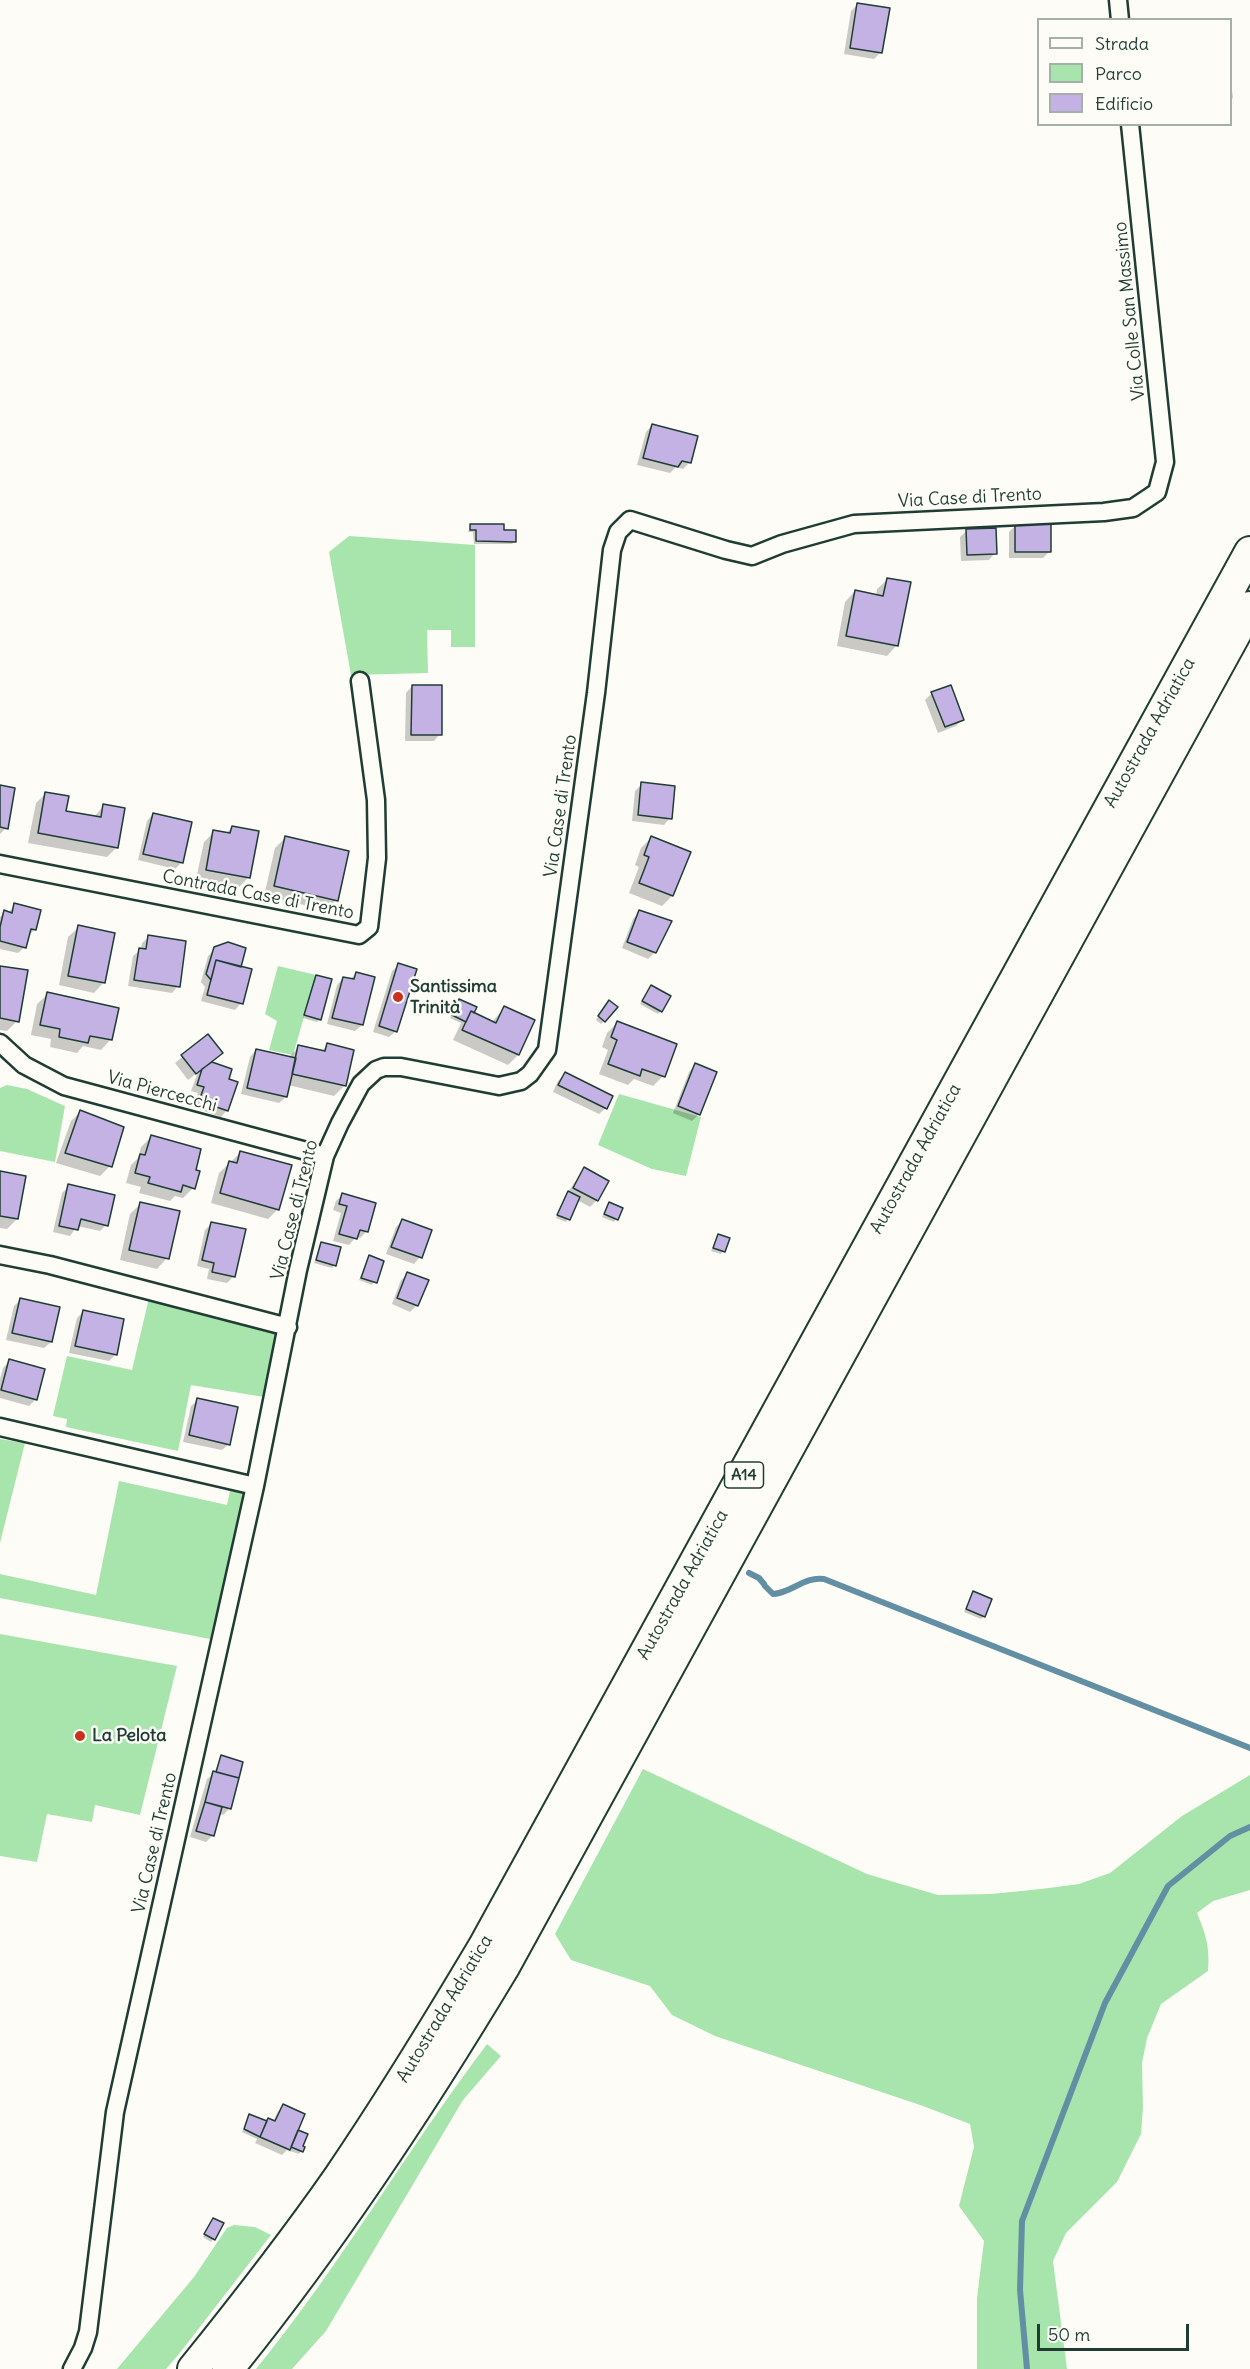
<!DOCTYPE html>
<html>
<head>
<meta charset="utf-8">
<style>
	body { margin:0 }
	#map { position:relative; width:1250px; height:2369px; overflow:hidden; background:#fdfcf7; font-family:Delius,sans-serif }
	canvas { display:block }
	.legend { position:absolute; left:1037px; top:18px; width:195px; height:108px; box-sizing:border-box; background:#fdfcf7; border:2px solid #a4b0a9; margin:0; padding:8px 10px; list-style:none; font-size:18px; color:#1f3d34 }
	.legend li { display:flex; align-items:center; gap:12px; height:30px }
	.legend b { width:30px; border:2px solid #a4b0a9 }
	.scale { position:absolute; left:1037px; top:2324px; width:152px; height:27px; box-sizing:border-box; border:3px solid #1f3d34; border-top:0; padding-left:8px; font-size:18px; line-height:21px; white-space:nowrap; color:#1f3d34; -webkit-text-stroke:4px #fdfcf7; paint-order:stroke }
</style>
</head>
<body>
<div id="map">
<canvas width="1250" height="2369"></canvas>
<ul class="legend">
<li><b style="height:8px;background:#fdfcf7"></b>Strada</li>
<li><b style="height:16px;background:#a8e5ac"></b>Parco</li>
<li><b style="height:16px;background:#c3b2e3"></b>Edificio</li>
</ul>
<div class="scale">50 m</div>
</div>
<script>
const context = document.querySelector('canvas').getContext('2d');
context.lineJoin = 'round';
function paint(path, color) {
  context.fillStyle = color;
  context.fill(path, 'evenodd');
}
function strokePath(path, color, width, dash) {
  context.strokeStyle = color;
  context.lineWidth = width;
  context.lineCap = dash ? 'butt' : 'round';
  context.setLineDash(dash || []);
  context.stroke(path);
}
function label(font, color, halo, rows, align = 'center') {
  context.font = font + ' Delius,sans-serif';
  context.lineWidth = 5;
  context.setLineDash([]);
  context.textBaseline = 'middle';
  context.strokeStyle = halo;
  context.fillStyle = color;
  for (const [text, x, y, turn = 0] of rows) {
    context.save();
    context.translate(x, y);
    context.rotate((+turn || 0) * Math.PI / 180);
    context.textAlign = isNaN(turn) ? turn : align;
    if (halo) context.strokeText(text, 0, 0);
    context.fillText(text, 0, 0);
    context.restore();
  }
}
paint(new Path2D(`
	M349,536l126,9v102h-24v-17h-24l1,43 -77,2 -22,-123z
	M278,966l38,9 -23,80 -24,-5 8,-29 -12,-7z
	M7,1085l20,4 38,17 -10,56 -55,-11v-63z
	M619,1094l82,23 -15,59 -34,-7 -54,-24z
	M149,1298l128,31 -13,68 -73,-12 -13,66 -112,-24 1,-8 -14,-3 14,-60 65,14z
	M0,1439l25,4 -25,100z
	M119,1481l108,24 3,-14 17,2 -37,146 -210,-41v-24l96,21z
	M0,1634l177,32 -37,149 -45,-10 -3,17 -45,-8 -10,48 -37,-6z
	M643,1769l224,105 71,21 53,-1 50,-5 38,-5 31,-11 72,-57 68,-41v115l-37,11 -16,12c9,22 13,34 11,58l-47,33 -14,34 -5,25 1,45 -2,26 -24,48 -51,51 -13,28 14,108h-90v-71l7,-57 -25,-35 15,-59 -4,-23 -47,-18 -208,-70 -43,-21 -22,-29 -79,-26 -16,-26z
	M487,2044l14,12 -38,44 -137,231 -34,38h-36c84,-103 151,-219 231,-325z
	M234,2225l21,2 16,8 -92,119 -13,15h-49l77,-92 33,-49z`), '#a8e5ac');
paint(new Path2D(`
	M858,4l22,49 -6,6 -30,-5 7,-43z
	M1230,75l3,23 -3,2z
	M652,425l44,12 -7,26 -6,6 -7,-2 -6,6 -33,-8 9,-33z
	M471,525l32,6 12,10 -3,3h-38l-1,-12h-5z
	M1015,526l35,25 -7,7h-34v-26z
	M967,530l28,23 -6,7 -28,1 -1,-24z
	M888,579l9,66 -10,11 -50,-10 8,-44 10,-11 21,5 1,-7z
	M412,686l28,48 -6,7h-29l1,-48z
	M932,693l30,27 -6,6 -18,7 -13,-33z
	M642,784l28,34 -6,7 -32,-4 3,-30z
	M0,787l6,41 -6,6z
	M46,793l18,19 30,5 10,-12 13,42 -10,10 -79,-14 8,-40z
	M153,814l29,48 -7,7 -37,-9 9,-39z
	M232,827l16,51 -10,10 -42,-9 8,-37 10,-10 12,2z
	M285,838l51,62 -10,10 -62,-14 11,-48z
	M651,838l21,58 -10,10 -33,-13 10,-26 -4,-2 6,-17z
	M15,905l20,24 -7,7 -3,11 -7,6 -18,-4v-32l5,-5 3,1z
	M639,912l16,40 -7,7 -26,-11 11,-29z
	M79,927l25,55 -10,11 -35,-8 9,-48z
	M149,937l29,49 -6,7 -44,-7 5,-30 8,-7 1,-6z
	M215,949l24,19 2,35 -6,7 -34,-9 4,-14 -4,-5 7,-26z
	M399,965l-3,66 -7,6 -16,-5 19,-61z
	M0,967l17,54 -10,10 -7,-1z
	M356,973l6,52 -7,6 -28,-7 10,-39 6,-7 7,2z
	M316,977l4,42 -3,3 -14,-4 11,-38z
	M651,987l10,24 -3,3 -18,-10z
	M48,994l63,45 -10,11 -18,-4 -6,7 -27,-6 1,-8 -20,-4 6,-31z
	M459,1001l13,12 20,9 12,-14 29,13 -15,34 -10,10 -55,-25 8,-17 -11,-5z
	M606,1005l-2,16 -3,3 -5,-4z
	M617,1023l46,53 -10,10 -19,-7 -6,6 -29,-11 9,-24 -6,-3 5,-14z
	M208,1036l13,17 -11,10 20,7 -3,10v30l-6,7 -28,-10 5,-14 -7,-2 7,-19 -10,8 -13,-17z
	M327,1045l17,41 -10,10 -46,-11 -2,12 -7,6 -38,-9 9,-37 6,-7 33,7 10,-10 22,5z
	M695,1065l4,49 -7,7 -19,-8 16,-41z
	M565,1074l41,34 -7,6 -46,-22 5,-11z
	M81,1111l29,55 -10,10 -44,-13 15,-42z
	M151,1137l43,35 -1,16 -10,10 -8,-2 -5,5 -31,-8 2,-6 -15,-4 5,-18 7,-7 3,-11z
	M241,1152l37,57 -10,10 -57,-16 8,-30z
	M584,1169l13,31 -7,7 -13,-7 -11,22 -10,-4 9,-22z
	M0,1173l17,46 -10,10 -7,-1z
	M69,1186l37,39 -6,6 -23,-5 -7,10 -17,-4 9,-39z
	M342,1195l32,9 -8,28 -6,6 -4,-1 -7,8 -16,-4 8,-28 -8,-3 3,-9z
	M141,1203l26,55 -10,11 -37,-9 10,-46z
	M610,1203l6,16 -2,3 -12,-5z
	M402,1221l18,36 -6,7 -28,-10 10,-27z
	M212,1223l22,53 -7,7 -20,-4 2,-10 -12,-3 8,-36z
	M719,1235l10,4 -8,15 -10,-3z
	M322,1243l12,22 -2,3 -18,-5z
	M369,1257l14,5 -11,23 -13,-5z
	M408,1274l9,31 -7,7 -18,-8 9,-24z
	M20,1300l38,8 -7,34 -7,6 -38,-8 8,-34z
	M83,1312l32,43 -6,6 -40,-8 8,-35z
	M10,1361l26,38 -7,7 -29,-8v-19l3,-11z
	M198,1400l31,44 -7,6 -39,-8 8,-36z
	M973,1593l11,23 -3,3 -17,-7z
	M221,1757l21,6 -13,46 -6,6 -4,-1 -7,22 -6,6 -16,-5 17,-58 8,-6z
	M283,2106l20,42 -4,6 -12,-4 -5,5 -27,-12 2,-4 -15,-7 8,-16 17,6h6l4,-9z
	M211,2222l2,17 -2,3 -8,-5z`), '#0003');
strokePath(new Path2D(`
	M749,1573l10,5 5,6
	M765,1586l8,8c19,-1 31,-18 51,-15l426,169
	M1027,2369l-7,-79 2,-69 83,-218 63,-117 62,-50 20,-9`), '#628fa3', 6);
const building = new Path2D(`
	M857,3l33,5 -8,45 -32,-5z
	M652,424l46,12 -7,27 -9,-2 -4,6 -35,-9z
	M470,524h34v6h12v12l-40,-1v-11h-6z
	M1015,524h36v28h-36z
	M996,528l1,26 -30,1 -1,-26z
	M887,578l24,4 -13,64 -52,-10 9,-46 28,6z
	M412,685h30v50h-31z
	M951,685l13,35 -19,7 -14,-35z
	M641,782l34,4 -3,33 -34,-4z
	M0,785l15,3 -7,41 -8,-2z
	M45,792l24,4 -3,15 35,6 2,-13 22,4 -7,40 -80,-15z
	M153,813l39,9 -9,41 -40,-9z
	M232,826l27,5 -9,47 -44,-8 7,-40 17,3z
	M285,836l64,15 -11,50 -64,-15z
	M651,836l40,16 -18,44 -34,-13 10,-26 -5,-2z
	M14,903l27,7 -5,20 -5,-1 -5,19 -26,-7v-14l4,-17 8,3z
	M639,910l33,11 -16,32 -29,-11z
	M78,925l37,8 -10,50 -37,-7z
	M148,935l38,6 -6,46 -46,-7 5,-32 7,1z
	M228,942l18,6 -5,19 -25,-7 -5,20 -5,-6 8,-27z
	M216,960l36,9 -9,35 -36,-9z
	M398,963l19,6 -20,63 -18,-6z
	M0,966l28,4 -9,52 -19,-4z
	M356,972l19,5 -12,48 -31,-7 11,-41 11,2z
	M316,975l16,4 -11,41 -17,-5z
	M651,985l20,11 -9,16 -20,-11z
	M47,992l72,16 -7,32 -22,-4 -2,7 -29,-6 1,-8 -20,-4z
	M459,999l18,8 -3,6 -3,-2 -5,11 -14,-7z
	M609,1000l9,7 -13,15 -7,-6z
	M504,1006l31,14 -16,35 -57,-25 9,-19 25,12z
	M617,1021l60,23 -12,33 -23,-8 -2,7 -32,-12 9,-24 -6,-3z
	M208,1034l15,19 -27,21 -15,-19z
	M327,1043l27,7 -8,36 -54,-12 6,-29 27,6z
	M256,1049l40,9 -9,39 -40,-9z
	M212,1062l20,7 -3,10 9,3 -10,29 -29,-10 5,-14 -7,-2 5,-16z
	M695,1063l22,9 -17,43 -22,-9z
	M565,1072l48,24 -6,13 -49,-24z
	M80,1110l44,17 -12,40 -47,-14z
	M151,1135l50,14 -5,21 4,1 -5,18 -12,-4 -2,7 -33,-9 2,-6 -15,-4 5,-19 5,1z
	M240,1151l52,14 -13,45 -59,-17 9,-32 8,2z
	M584,1167l25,14 -11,20 -25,-13z
	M0,1171l26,5 -8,43 -18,-3z
	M68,1184l47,11 -7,31 -27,-7 -3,11 -19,-4z
	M568,1191l12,6 -10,23 -13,-5z
	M342,1193l34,10 -8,29 -8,-2 -3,9 -18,-5 8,-28 -8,-2z
	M140,1202l40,9 -11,48 -40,-9z
	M609,1202l14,6 -5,12 -14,-6z
	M402,1219l30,11 -10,28 -31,-11z
	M211,1222l35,7 -11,48 -23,-5 2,-9 -12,-3z
	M718,1234l12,4 -5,14 -12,-4z
	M321,1242l20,5 -5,19 -20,-6z
	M369,1255l15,6 -7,22 -16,-5z
	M407,1272l22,8 -11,26 -21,-8z
	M20,1298l40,9 -8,35 -40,-9z
	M83,1310l41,9 -7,36 -42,-9z
	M9,1359l36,10 -8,31 -36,-10z
	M197,1398l41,9 -8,38 -41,-10z
	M973,1591l19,8 -7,18 -19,-8z
	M221,1755l22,7 -4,16 -23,-6z
	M213,1771l26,7 -8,31 -26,-7z
	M205,1802l17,5 -8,29 -18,-5z
	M283,2104l22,10 -15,36 -30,-13 8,-19 7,3z
	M249,2114l18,7 -7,16 -16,-8z
	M298,2130l10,4 -5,12 2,1 -2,5 -12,-5z
	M213,2218l11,5 -9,17 -11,-6z`);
paint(building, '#c3b2e3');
strokePath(building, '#1f3d34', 1.5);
const minor = new Path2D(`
	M1118,0l2,20
	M0,864l359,71 10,-8 8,-69 -1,-58 -16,-119
	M0,1043l24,22 40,21 261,70
	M0,1255l50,10 238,62
	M0,1427l255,59
	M72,2369l11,-21 5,-16 27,-220 140,-626 43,-216 27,-114 15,-33 21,-39 15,-14 8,-3h17l98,19 22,-5 9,-7 17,-24 49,-357 16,-143 6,-18 12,-12 96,30 26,6 30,-12 72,-20 250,-12 29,-4 24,-16 8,-30 -35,-338`);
const motorway = new Path2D(`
	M193,2369c50,-62 100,-126 146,-192 51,-75 98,-152 145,-231l766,-1394
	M228,2369c103,-127 192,-262 276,-402l746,-1360`);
strokePath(minor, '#1f3d34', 21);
strokePath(motorway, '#1f3d34', 34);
strokePath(minor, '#fdfcf7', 16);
strokePath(motorway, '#fdfcf7', 30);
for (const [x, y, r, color] of [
	[398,997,6,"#c8321e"],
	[80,1736,6,"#c8321e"]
]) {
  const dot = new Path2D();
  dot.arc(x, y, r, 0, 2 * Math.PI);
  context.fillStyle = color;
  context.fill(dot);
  strokePath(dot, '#fdfcf7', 2);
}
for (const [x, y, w] of [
	[744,1475,39]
]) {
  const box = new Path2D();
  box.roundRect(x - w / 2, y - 13, w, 26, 4.5);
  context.fillStyle = '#fdfcf7';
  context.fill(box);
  strokePath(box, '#1f3d34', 1.5);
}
label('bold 16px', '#1f3d34', null, [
	["A14",744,1475]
]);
label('18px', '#1f3d34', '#fdfcf7', [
	["Via Colle San Massimo",1130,311,-96],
	["Via Case di Trento",970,498,-3],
	["Autostrada Adriatica",1150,733,-61],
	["Via Case di Trento",561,806,-82],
	["Contrada Case di Trento",258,895,11],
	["Via Piercecchi",162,1092,15],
	["Autostrada Adriatica",916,1159,-61],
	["Via Case di Trento",295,1210,-76],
	["Autostrada Adriatica",683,1585,-61],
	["Via Case di Trento",155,1843,-77],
	["Autostrada Adriatica",445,2009,-59]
]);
label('bold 18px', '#1f3d34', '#fdfcf7', [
	["Santissima",410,987],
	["Trinità",410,1008],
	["La Pelota",92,1736]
], 'left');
</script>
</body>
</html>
